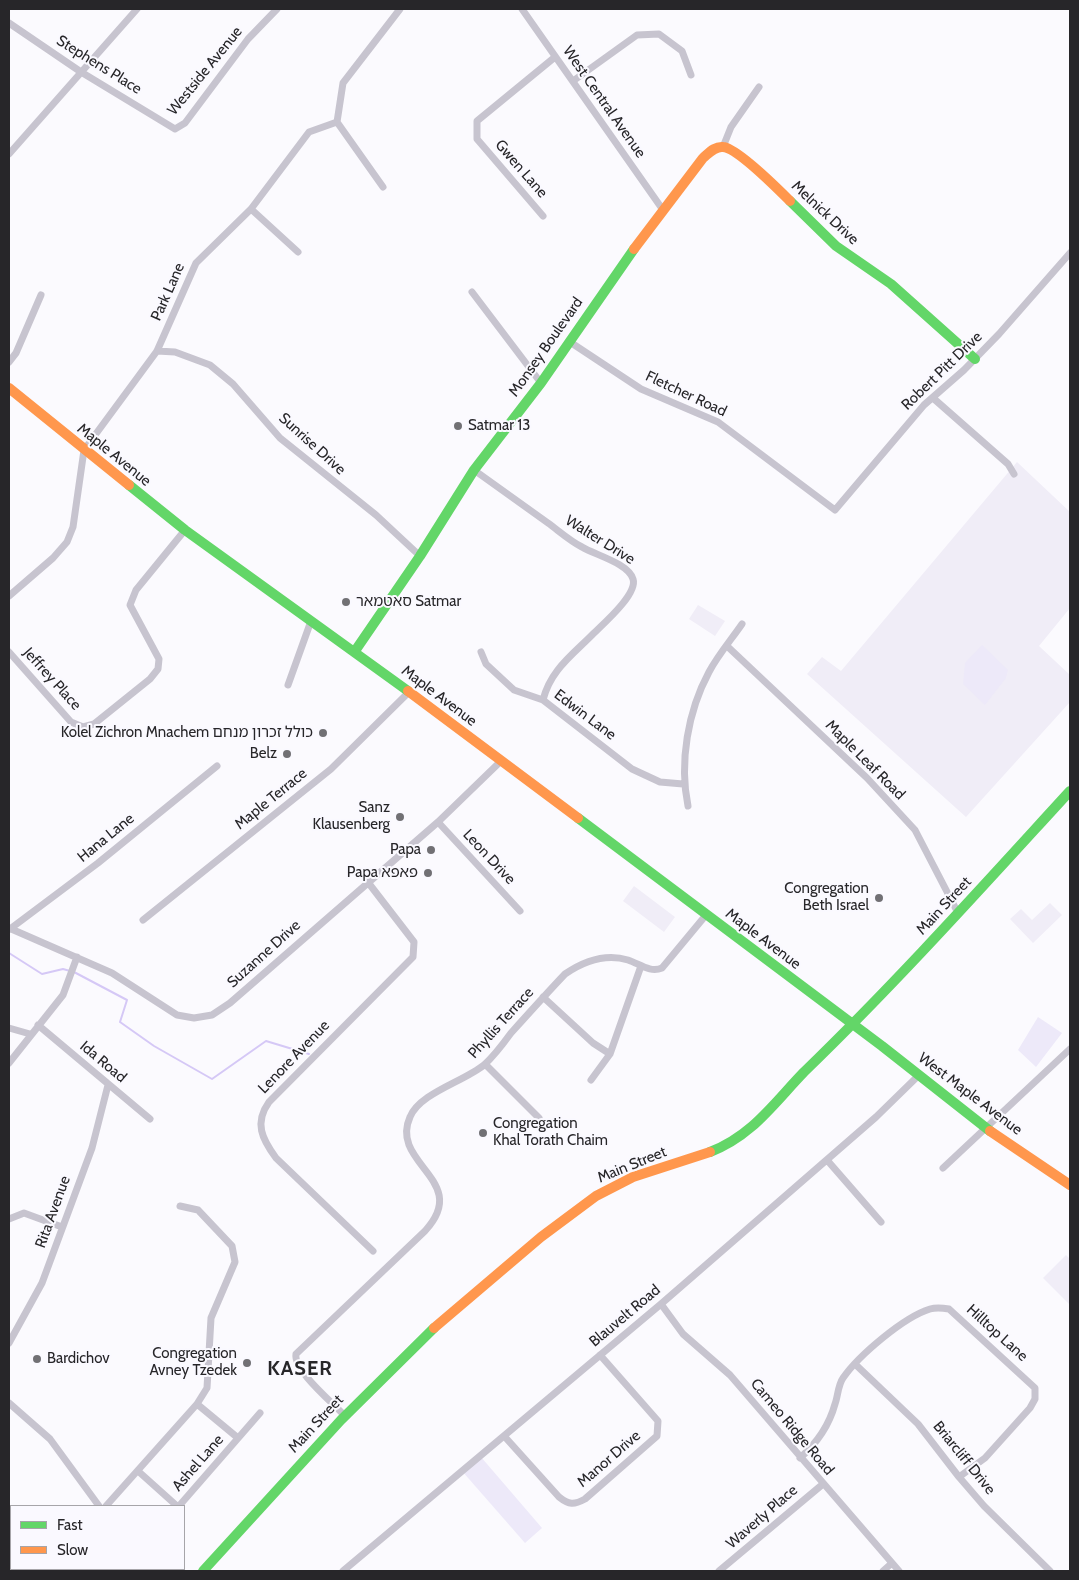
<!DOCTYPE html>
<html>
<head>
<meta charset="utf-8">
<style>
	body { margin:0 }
	#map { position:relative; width:1079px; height:1580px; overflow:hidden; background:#fbfafe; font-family:Cabin,sans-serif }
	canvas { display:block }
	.frame { position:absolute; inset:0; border:10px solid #272629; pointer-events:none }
	.legend { position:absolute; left:10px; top:1505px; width:175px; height:65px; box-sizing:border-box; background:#faf9ff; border:1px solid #a6a5a9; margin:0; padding:6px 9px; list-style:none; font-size:15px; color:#272629 }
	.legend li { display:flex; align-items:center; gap:10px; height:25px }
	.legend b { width:25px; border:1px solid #a6a5a9 }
</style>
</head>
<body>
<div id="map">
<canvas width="1079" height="1580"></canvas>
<div class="frame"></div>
<ul class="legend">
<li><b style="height:6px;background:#63d668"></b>Fast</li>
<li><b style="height:6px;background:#ff974d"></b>Slow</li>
</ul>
</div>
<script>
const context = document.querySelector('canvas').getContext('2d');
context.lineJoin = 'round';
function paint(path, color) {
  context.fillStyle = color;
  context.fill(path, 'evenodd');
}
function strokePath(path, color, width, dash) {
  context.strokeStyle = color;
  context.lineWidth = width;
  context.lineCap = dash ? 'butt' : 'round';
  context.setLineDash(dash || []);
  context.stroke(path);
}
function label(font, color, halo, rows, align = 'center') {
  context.font = font + ' Cabin,"Noto Sans Hebrew",sans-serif';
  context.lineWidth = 4;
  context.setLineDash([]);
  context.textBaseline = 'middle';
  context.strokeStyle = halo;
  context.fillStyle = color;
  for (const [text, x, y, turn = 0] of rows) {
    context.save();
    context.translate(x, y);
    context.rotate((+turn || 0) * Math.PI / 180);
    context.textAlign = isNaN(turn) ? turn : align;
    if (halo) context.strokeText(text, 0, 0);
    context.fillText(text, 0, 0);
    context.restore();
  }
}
paint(new Path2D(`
	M1017,462l53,50v96l-31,38 31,29v27l-104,115 -159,-143 15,-17 19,14z
	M698,605l27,16 -10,15 -26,-17z
	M634,886l41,31 -11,15 -41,-31z
	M1050,903l12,12 -29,28 -23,-24 11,-10 11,11z
	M1066,1255l4,4v46l-27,-27z`), '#f0edf7');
paint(new Path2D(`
	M982,645l26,25 -2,8 -21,27 -22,-21 2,-21z
	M1038,1017l24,16 -26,34 -18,-17z
	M481,1457l61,71 -17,15 -63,-72z`), '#ede9f9');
strokePath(new Path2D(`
	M9,953l33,21 21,-5 7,2
	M74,972l53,28 -7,22 34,24 58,33 54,-38 43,13`), '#d5c8f6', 2);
strokePath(new Path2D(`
	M522,9l141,201
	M9,23l72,49 94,57 10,-6 63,-84 29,-30
	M573,81l64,-46 22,-1 23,17 9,24
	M723,147l8,-20 28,-40
	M9,154l128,-145
	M383,187l-46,-65 6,-39 57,-74
	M251,209l47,43
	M543,216l-66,-77v-18l78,-64
	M472,292l69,91
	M570,342l71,47 77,33 117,88 89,-105 40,-35 35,-36 71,-81
	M157,351l18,1 35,13 23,19 47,54 96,77 44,41
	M9,362l7,-9 25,-58
	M933,398l75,66 6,10
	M474,470c25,18 49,35 74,53 11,8 22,18 34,24 13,8 46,16 51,32 5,15 -30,45 -41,56 -21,21 -42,36 -49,65
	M9,596l44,-38 14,-16 6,-15 11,-77 73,-99 39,-88 55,-54 58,-77 28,-10
	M727,646l140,132 48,52 43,83
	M9,652l62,70 12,5 11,-3 56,-45 8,-10 1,-10 -29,-54 6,-15 49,-60
	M481,652l5,12 28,26 29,10 89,69 28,13 23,2
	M288,685l23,-64
	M688,806c-9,-44 0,-95 21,-134 9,-17 22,-32 33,-48
	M438,822l82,89
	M367,881l47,61 -1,15 -144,145c-15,21 -7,37 7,56l97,93
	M143,920l188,-151 78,-77
	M9,928l103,45 65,42 17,3 18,-3 18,-12 208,-181 63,-61
	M10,929l88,-66 119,-97
	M543,997l50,46 17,11
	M38,1025l112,94
	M9,1028l21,6
	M9,1063l54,-68 14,-38
	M485,1064l54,54
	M591,1080l19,-26 31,-88
	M827,1160l54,62
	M943,1168l127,-119
	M9,1219l15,-6 38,14
	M661,1304l22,30 47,41 169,196
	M9,1343l33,-60 50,-135 16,-63
	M855,1364l63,60 41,53 25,29 66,65
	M9,1403l41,36 49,67
	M197,1404l41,34
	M344,1415c-12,-13 -51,-45 -48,-61l129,-123c47,-51 -36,-67 -15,-114 10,-24 53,-35 74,-52 10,-9 19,-21 27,-32 18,-20 36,-40 54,-59 19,-13 40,-21 63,-14 12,4 22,13 34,8l44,-53
	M505,1437l54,60c10,8 15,8 26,2l72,-63 1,-15 -58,-66
	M800,1458c17,-15 29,-32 35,-54 3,-8 3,-19 8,-26 16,-23 61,-61 87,-69 7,-2 13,-1 19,0l86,79v11l-5,9 -45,50 -26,19
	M138,1471l39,35
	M106,1506l91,-102 10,-16 4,-70 24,-56 -3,-16 -34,-36 -18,-4
	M179,1506l81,-93
	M9,1543l2,4
	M28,1569l2,2
	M142,1569l2,2
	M343,1571l318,-267 215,-187 43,-42
	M719,1571l104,-87
	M883,1571l9,-8`), '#c7c4cf', 7);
strokePath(new Path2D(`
	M790,201l46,45 55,38 84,75
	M129,485l56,45 223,161
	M355,651l65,-95 54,-86 67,-87 93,-134
	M578,818l304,228 108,85
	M710,1152c42,-16 64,-49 94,-80 93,-90 179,-186 266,-281
	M203,1571l138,-151 93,-92`), '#63d668', 10);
strokePath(new Path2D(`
	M634,249l69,-91c6,-5 12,-12 20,-11 14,1 56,43 67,54
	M9,388l120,97
	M408,691l170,127
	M990,1131l80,54
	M434,1328l107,-91 55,-41 37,-19 77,-25`), '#ff974d', 10);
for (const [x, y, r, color] of [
	[458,426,5,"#717074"],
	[346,602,5,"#717074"],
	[323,733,5,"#717074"],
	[287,754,5,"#717074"],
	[400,817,5,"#717074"],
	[431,850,5,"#717074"],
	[428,873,5,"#717074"],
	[879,898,5,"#717074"],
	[483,1133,5,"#717074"],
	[37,1359,5,"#717074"],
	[247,1363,5,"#717074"]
]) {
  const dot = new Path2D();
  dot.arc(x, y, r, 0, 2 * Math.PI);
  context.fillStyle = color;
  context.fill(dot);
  strokePath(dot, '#faf9ff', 2);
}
label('15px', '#272629', '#faf9ff', [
	["Stephens Place",99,65,32],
	["Westside Avenue",205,71,-51],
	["West Central Avenue",604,102,55],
	["Gwen Lane",521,169,49],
	["Melnick Drive",825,213,43],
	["Park Lane",168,292,-66],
	["Monsey Boulevard",546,347,-55],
	["Robert Pitt Drive",942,371,-44],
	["Fletcher Road",686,394,25],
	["Sunrise Drive",312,444,42],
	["Maple Avenue",114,455,39],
	["Walter Drive",600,540,32],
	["Jeffrey Place",52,679,48],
	["Maple Avenue",439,696,37],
	["Edwin Lane",585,715,37],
	["Maple Leaf Road",865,760,45],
	["Maple Terrace",271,799,-39],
	["Hana Lane",106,838,-39],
	["Leon Drive",489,857,47],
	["Main Street",944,906,-47],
	["Maple Avenue",763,939,37],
	["Suzanne Drive",264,954,-42],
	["Phyllis Terrace",501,1023,-48],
	["Lenore Avenue",294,1057,-46],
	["Ida Road",103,1062,40],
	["West Maple Avenue",970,1094,37],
	["Main Street",632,1165,-22],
	["Rita Avenue",53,1212,-70],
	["Blauvelt Road",625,1316,-40],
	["Hilltop Lane",997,1333,42],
	["Main Street",316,1424,-47],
	["Cameo Ridge Road",792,1427,50],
	["Briarcliff Drive",964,1458,51],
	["Manor Drive",609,1459,-41],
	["Ashel Lane",198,1463,-49],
	["Waverly Place",762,1517,-41]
]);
label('15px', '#272629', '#faf9ff', [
	["Satmar 13",468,426,"left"],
	["סאטמאר Satmar",356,602,"left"],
	["Kolel Zichron Mnachem כולל זכרון מנחם",313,733],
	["Belz",277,754],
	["Sanz",390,808],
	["Klausenberg",390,825],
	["Papa",421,850],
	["Papa פאפא",418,873],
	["Congregation",869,889],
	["Beth Israel",869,906],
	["Congregation",493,1124,"left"],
	["Khal Torath Chaim",493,1141,"left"],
	["Congregation",237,1354],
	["Avney Tzedek",237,1371],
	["Bardichov",47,1359,"left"]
], 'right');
context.letterSpacing = '1px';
label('bold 20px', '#272629', '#faf9ff', [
	["KASER",300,1369]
]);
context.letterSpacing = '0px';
</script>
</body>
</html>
